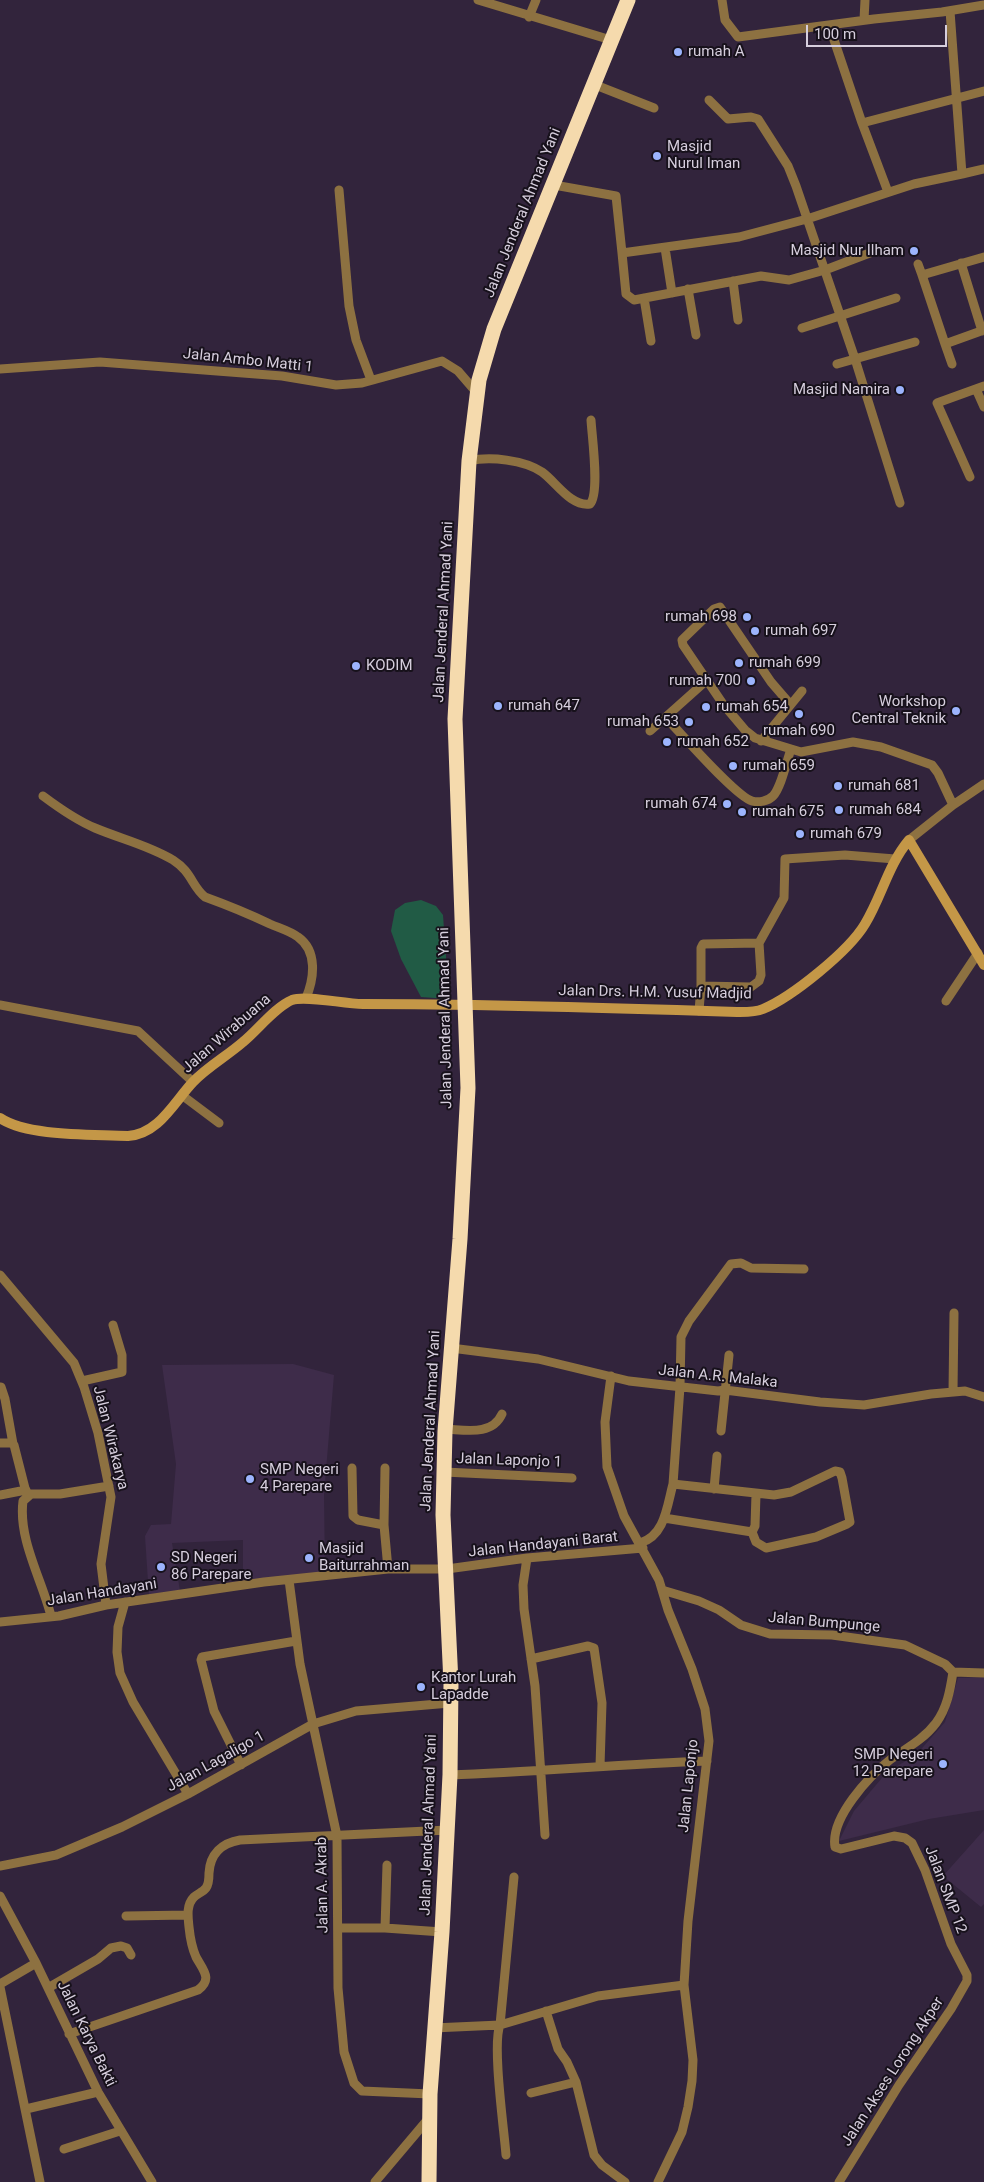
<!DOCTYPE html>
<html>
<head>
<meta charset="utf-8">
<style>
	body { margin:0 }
	#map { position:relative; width:984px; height:2182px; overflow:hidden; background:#32243c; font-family:Roboto,sans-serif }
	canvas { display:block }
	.scale { position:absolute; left:806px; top:25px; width:141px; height:22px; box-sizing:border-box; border:2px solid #d6cedd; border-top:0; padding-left:6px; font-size:15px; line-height:18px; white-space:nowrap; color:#d6cedd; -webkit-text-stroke:4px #17111b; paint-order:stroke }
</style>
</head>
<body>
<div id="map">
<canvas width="984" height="2182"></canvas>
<div class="scale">100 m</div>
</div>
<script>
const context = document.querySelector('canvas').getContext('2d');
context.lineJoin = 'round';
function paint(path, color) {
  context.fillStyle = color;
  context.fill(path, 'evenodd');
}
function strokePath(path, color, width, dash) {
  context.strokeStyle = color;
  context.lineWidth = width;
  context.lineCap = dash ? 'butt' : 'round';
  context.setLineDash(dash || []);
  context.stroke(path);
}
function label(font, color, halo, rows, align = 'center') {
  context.font = font + ' Roboto,sans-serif';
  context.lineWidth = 4;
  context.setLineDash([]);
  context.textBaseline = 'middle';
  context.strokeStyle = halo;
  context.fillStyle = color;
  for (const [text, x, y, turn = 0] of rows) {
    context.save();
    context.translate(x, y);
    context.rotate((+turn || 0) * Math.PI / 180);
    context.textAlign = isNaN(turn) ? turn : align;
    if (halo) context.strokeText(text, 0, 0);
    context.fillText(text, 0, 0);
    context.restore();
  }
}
paint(new Path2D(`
	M293,1364l41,11 -10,119 1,80 -82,7v-41l-71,3 8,48 -31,5 -4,-60 6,-11 20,-1 5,-60 -14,-99z
	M984,1677v133l-55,9 -90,22 15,-30 33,-39 29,-17 29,-33 13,-44z
	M984,1830v74l-3,3 -38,-31z`), '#3e2c4a');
paint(new Path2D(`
	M421,900l15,6 7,9 6,84 -28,-2 -20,-38 -10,-28 4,-21 10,-7z`), '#215b45');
strokePath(new Path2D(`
	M478,0l133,40
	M722,0l3,20 13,17 136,-18 68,-7 42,-7
	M950,11l12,163 22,-5
	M529,17l7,-17
	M864,20l1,-20
	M829,25l33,98
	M593,84l61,24
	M709,100l19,19 23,-2 7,2 30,47 8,20 59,173 45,144
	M554,185l62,11 6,57 117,-16 68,-18 107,-35 48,-10
	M339,190l10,116 7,34 15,40
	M888,192l-26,-69 122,-32
	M665,248l7,45
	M622,253l4,41 8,6 127,-24 28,4 36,-10 50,-19
	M961,263l21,68
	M918,264l4,11 62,-18
	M922,275l23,69 39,-14
	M733,281l5,39
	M688,289l8,46
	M644,298l7,43
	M802,328l94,-30
	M945,344l7,20
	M837,364l78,-22
	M0,369l100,-7 182,14 54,9 26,-2 80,-22 16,10 19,22
	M976,389l8,18
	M469,461c21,-5 55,-1 73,11 14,10 29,35 48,32 10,-11 2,-67 1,-84
	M970,477l-33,-74 47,-17
	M790,704l-19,-22 -51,-75 -6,2 -32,31 1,5 40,59 22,26 10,8 46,14 52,-10 28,5 51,18 6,8 15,32
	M666,718c15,15 69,78 86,83 7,2 16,0 21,-5 8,-8 14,-36 18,-47
	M650,731l56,-50
	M761,741l41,-50
	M43,796c16,12 33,24 52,32 26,11 53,17 78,32 19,12 19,27 32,37 22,8 44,17 65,27 9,4 20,7 28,13 20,14 16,42 8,61
	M909,840l44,-35 31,-21
	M701,986v-38l2,-4 56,-1
	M946,1001l32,-48
	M0,1005l138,26 55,51
	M699,1011l2,-25 50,1 8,-6 2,-6 -2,-32 25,-45 1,-39 60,-4 50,4
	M183,1096l36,27
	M0,1275l74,88 10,24 14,46 13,64 -10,67 5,41
	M451,1348l87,11 91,22 89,10 7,-1 95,12 44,3 67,-11 34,-3 19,6
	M611,1376l-6,46 2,45 17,49 35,64 9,30 24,59 13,40 4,32 -21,180 -4,64 9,75 -1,21 -4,26 -6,25 -24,50
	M82,1381l40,-9v-17l-9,-30
	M1,1387l4,12 8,45
	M953,1392l1,-79
	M446,1429c20,1 46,7 56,-15
	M721,1431l8,-76
	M0,1443h11l3,2 13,51
	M352,1468l1,48 5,4 26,5
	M385,1468l-1,57 4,44
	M444,1472l128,6
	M714,1489l3,-33
	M0,1495l26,-5
	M664,1518l88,14 3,-6 1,-32
	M752,1532l4,10 10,6 50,-11 31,-13 3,-2 -8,-44 -2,-6 -5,-1 -44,21 -17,3 -101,-11 7,-97 1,-50 8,-16 42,-57 10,-1 10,5 53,1
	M640,1543c25,-7 27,-37 33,-59
	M527,1558l-4,27 1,24 11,77 10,149
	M289,1580l11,84 37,172 1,152 6,64 10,31 8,8 68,3
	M662,1590l37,11 20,9 22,15 29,9 62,1 73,10 40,19 8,8 31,1
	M125,1602l-7,25 -1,25 3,21 13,29 55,92
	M51,1616c-9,-36 -33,-77 -28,-115l8,-7h29l49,-8
	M0,1622l59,-6 47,-11 158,-23 124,-13h59l80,-11 116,-10
	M531,1659l57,-13 6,2 8,55 -2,63
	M241,1765l-27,-54 -13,-51 1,-3 94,-16
	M450,1775c86,-3 171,-11 257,-14
	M0,1866l56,-11 66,-28 66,-33 125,-70 43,-13 94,-8
	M0,1896l36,67 62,129 54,90
	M126,1916l62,-1
	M339,1928h46l57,4
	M385,1928l2,-63
	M0,1984l36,-21
	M0,1987l40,195
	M48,1988l50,-29 13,-11 10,-2 6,2 4,7
	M546,2011l12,38 9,13 9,20 18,73 8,10 23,17
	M433,2028l67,-3 98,-29 86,-11
	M69,2034l129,-44c15,-11 5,-20 -2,-33 -4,-9 -6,-20 -7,-30 -1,-10 -3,-22 5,-30 3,-3 9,-5 12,-9 3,-4 3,-10 3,-15 1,-19 13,-30 31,-33l208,-10
	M531,2093l45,-11
	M26,2109l72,-17
	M64,2149l56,-18
	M506,2155c-2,-26 -14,-111 -6,-130l14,-148
	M375,2182l54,-64
	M839,2182l60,-97 52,-76 16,-28v-6l-16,-31 -26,-74 -13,-27 -7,-5 -11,-2 -53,13 -6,-2c-5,-29 34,-71 56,-88 16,-11 33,-20 45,-36 11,-15 14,-32 17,-51`), '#8d7141', 9);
strokePath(new Path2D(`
	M0,1118c28,19 93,16 128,18 31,-2 46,-34 65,-54 14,-15 34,-26 50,-40 14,-11 32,-35 49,-42 14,-5 52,4 71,4 126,0 251,4 377,8 8,0 16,0 23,-3 29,-12 86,-58 102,-85 17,-28 23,-59 44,-84l75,125`), '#c49747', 10);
strokePath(new Path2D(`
	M429,2182l1,-88 12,-162 8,-157 1,-92 -8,-168 2,-84 15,-192 8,-151 -13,-369 14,-258 10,-81 15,-51 134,-329`), '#f5daad', 15);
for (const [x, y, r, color] of [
	[678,52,5,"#9cb4fd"],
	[657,156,5,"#9cb4fd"],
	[914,251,5,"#9cb4fd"],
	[900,390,5,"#9cb4fd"],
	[747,617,5,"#9cb4fd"],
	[755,631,5,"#9cb4fd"],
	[739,663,5,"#9cb4fd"],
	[356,666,5,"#9cb4fd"],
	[751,681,5,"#9cb4fd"],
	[498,706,5,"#9cb4fd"],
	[706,707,5,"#9cb4fd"],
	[956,711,5,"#9cb4fd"],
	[799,714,5,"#9cb4fd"],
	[689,722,5,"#9cb4fd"],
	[667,742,5,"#9cb4fd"],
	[733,766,5,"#9cb4fd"],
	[838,786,5,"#9cb4fd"],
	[727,804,5,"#9cb4fd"],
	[839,810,5,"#9cb4fd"],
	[742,812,5,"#9cb4fd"],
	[800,834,5,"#9cb4fd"],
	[250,1479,5,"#9cb4fd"],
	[309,1558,5,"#9cb4fd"],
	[161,1567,5,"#9cb4fd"],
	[421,1687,5,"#9cb4fd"],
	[943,1764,5,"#9cb4fd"]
]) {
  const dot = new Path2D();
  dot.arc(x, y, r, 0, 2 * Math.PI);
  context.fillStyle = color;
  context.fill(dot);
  strokePath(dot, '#17111b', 2);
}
label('15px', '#d6cedd', '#17111b', [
	["rumah A",688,52],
	["Masjid",667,147],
	["Nurul Iman",667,164],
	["Masjid Nur Ilham",904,251,"right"],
	["Masjid Namira",890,390,"right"],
	["rumah 698",737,617,"right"],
	["rumah 697",765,631],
	["rumah 699",749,663],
	["KODIM",366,666],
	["rumah 700",741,681,"right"],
	["Workshop",946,702,"right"],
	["Central Teknik",946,719,"right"],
	["rumah 647",508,706],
	["rumah 654",716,707],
	["rumah 653",679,722,"right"],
	["rumah 690",799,731,"center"],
	["rumah 652",677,742],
	["rumah 659",743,766],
	["rumah 681",848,786],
	["rumah 674",717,804,"right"],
	["rumah 684",849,810],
	["rumah 675",752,812],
	["rumah 679",810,834],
	["SMP Negeri",260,1470],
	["4 Parepare",260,1487],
	["Masjid",319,1549],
	["Baiturrahman",319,1566],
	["SD Negeri",171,1558],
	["86 Parepare",171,1575],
	["Kantor Lurah",431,1678],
	["Lapadde",431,1695],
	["SMP Negeri",933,1755,"right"],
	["12 Parepare",933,1772,"right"]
], 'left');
label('15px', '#d6cedd', '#17111b', [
	["Jalan Jenderal Ahmad Yani",523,213,-68],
	["Jalan Ambo Matti 1",248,361,6],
	["Jalan Jenderal Ahmad Yani",444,612,-87],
	["Jalan Drs. H.M. Yusuf Madjid",655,993,1],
	["Jalan Jenderal Ahmad Yani",446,1018,-91],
	["Jalan Wirabuana",227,1034,-41],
	["Jalan A.R. Malaka",718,1377,6],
	["Jalan Jenderal Ahmad Yani",431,1421,-87],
	["Jalan Wirakarya",110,1438,76],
	["Jalan Laponjo 1",509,1461,2],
	["Jalan Handayani Barat",543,1545,-6],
	["Jalan Handayani",102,1593,-9],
	["Jalan Bumpunge",824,1623,5],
	["Jalan Lagaligo 1",216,1762,-29],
	["Jalan Laponjo",689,1786,-84],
	["Jalan Jenderal Ahmad Yani",429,1825,-88],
	["Jalan A. Akrab",323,1885,-91],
	["Jalan SMP 12",945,1890,69],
	["Jalan Karya Bakti",86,2034,64],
	["Jalan Akses Lorong Akper",893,2072,-57]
]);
</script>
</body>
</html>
